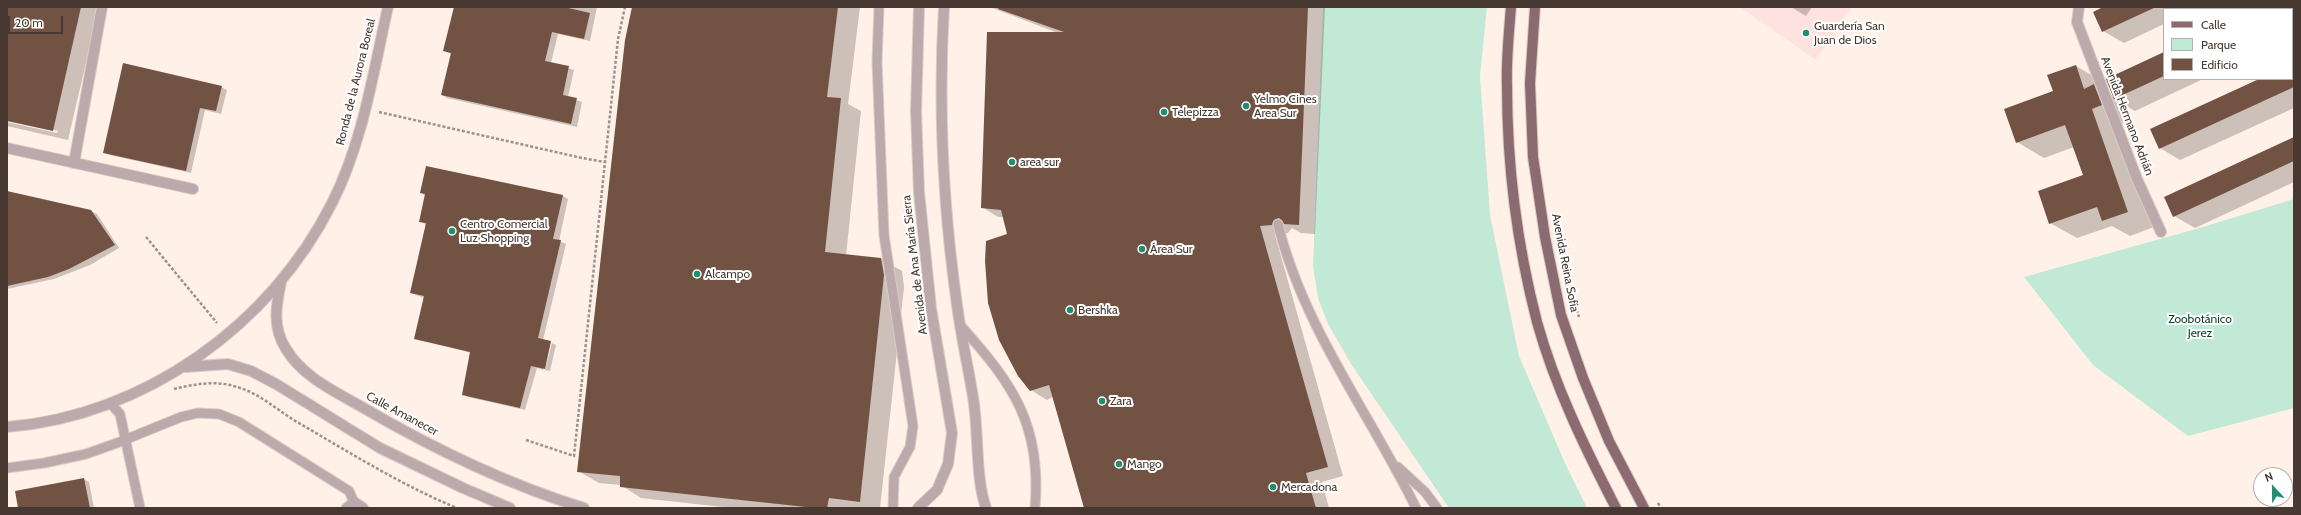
<!DOCTYPE html>
<html>
<head>
<meta charset="utf-8">
<style>
	body { margin:0 }
	#map { position:relative; width:2301px; height:515px; overflow:hidden; background:#fff0e8; font-family:Cabin,sans-serif }
	canvas { display:block }
	.frame { position:absolute; inset:0; border:8px solid #473931; pointer-events:none }
	.legend { position:absolute; left:2163px; top:8px; width:130px; height:72px; box-sizing:border-box; background:#fff; border:1px solid #b5b0ad; margin:0; padding:5px 7px; list-style:none; font-size:12px; color:#473931 }
	.legend li { display:flex; align-items:center; gap:8px; height:20px }
	.legend b { width:20px; border:1px solid #b5b0ad }
	.north { position:absolute; left:2253px; top:467px; width:40px; height:40px; box-sizing:border-box; background:#fff; border:1px solid #b5b0ad; border-radius:50%; rotate:338deg; font-size:11px; font-weight:700; line-height:16px; text-align:center; color:#473931 }
	.north::after { content:''; display:block; margin:auto; width:14px; height:18px; background:#1e8f70; clip-path:polygon(50% 0,100% 100%,50% 72%,0 100%) }
	.scale { position:absolute; left:8px; top:16px; width:55px; height:18px; box-sizing:border-box; border:2px solid #473931; border-top:0; padding-left:5px; font-size:12px; line-height:14px; white-space:nowrap; color:#473931; -webkit-text-stroke:3px #fff; paint-order:stroke }
</style>
</head>
<body>
<div id="map">
<canvas width="2301" height="515"></canvas>
<div class="frame"></div>
<ul class="legend">
<li><b style="height:5px;background:#8c6b70"></b>Calle</li>
<li><b style="height:11px;background:#c2e9d5"></b>Parque</li>
<li><b style="height:11px;background:#725343"></b>Edificio</li>
</ul>
<div class="north">N</div>
<div class="scale">20 m</div>
</div>
<script>
const context = document.querySelector('canvas').getContext('2d');
context.lineJoin = 'round';
function paint(path, color) {
  context.fillStyle = color;
  context.fill(path, 'evenodd');
}
function strokePath(path, color, width, dash) {
  context.strokeStyle = color;
  context.lineWidth = width;
  context.lineCap = dash ? 'butt' : 'round';
  context.setLineDash(dash || []);
  context.stroke(path);
}
function label(font, color, halo, rows, align = 'center') {
  context.font = font + ' Cabin,sans-serif';
  context.lineWidth = 4;
  context.setLineDash([]);
  context.textBaseline = 'middle';
  context.strokeStyle = halo;
  context.fillStyle = color;
  for (const [text, x, y, turn = 0] of rows) {
    context.save();
    context.translate(x, y);
    context.rotate((+turn || 0) * Math.PI / 180);
    context.textAlign = isNaN(turn) ? turn : align;
    if (halo) context.strokeText(text, 0, 0);
    context.fillText(text, 0, 0);
    context.restore();
  }
}
paint(new Path2D(`
	M1740,7h112l-36,53z`), '#fde2df');
paint(new Path2D(`
	M1323,7h164l-7,69 10,139 29,141 45,105 23,47h-138l-98,-144 -23,-40 -10,-26 -5,-32z
	M2294,199v209l-106,28 -95,-71 -69,-88 179,-50z`), '#c2e9d5');
paint(new Path2D(`
	M7,7h92l-31,133 -61,-14v-4l50,11 1,-2 -51,-11z
	M454,7h143l-7,34 -32,-7 -7,29 23,7 -6,27 14,5 -5,25 -130,-29 -5,-3 9,-41 -7,-3z
	M633,7h227l-12,97 13,7 -15,145 35,3 21,12 2,16 -24,221h-148l-91,-10 -20,-13 -22,-2 -21,-12z
	M990,7h335l-10,227 -14,-1 -9,-5 -4,5 -13,2 68,241 -21,6 7,26h-244l-32,-111 -6,3 -16,-10 -22,-156 -5,-17h-6l-16,-10 76,-174z
	M1791,7h21l-6,9z
	M2106,7h96l-5,2h-33v15l-40,19 -21,-12z
	M2265,7h16l4,2h-25z
	M2292,13l2,1v23l-2,1z
	M2164,53v26h39l-68,32 -14,-8 7,17 -10,5 36,102 -24,9 -18,-10 -35,12 -27,-15 34,-47 -10,-29 -30,11 -27,-16 59,-76 27,16 4,11 7,4z
	M2294,64v44l-114,52 -20,-12 102,-69h30v-14z
	M221,87l6,3 -6,24 -16,-4 -14,63 -81,-18 -6,-3z
	M2294,138v44l-99,46 -21,-12z
	M427,167l136,29 5,3 -9,42 7,3 -23,96 8,2 -8,28 -6,-2 -12,42 -57,-13 -5,-3 8,-41 -56,-15 9,-40 -13,-5 15,-68 -6,-4 6,-25 -5,-3z
	M7,192l84,19 6,3 22,34 -29,17 -36,14 -47,10z
	M552,343l4,2 -6,26 -5,-1z
	M84,479l5,3 5,26h-75z`), '#0003');
paint(new Path2D(`
	M7,7h74l-28,124 -46,-10z
	M454,7h110l26,6 -6,26 -32,-7 -7,29 24,5 -6,29 14,3 -6,26 -130,-29 10,-42 -8,-2z
	M632,7h206l-11,90 14,1 -16,154 56,6 3,17 -24,227 -31,-4 -2,10h-12l-195,-21v-11l-43,-4 48,-432z
	M999,7h309l-9,218 -15,-1 -5,-6 -5,2 -2,5 -12,1 68,241 -22,6 10,35h-232l-35,-123 -19,6 -12,-15 -19,-36 -11,-37 -3,-42 1,-20 21,-7 -6,-24 -20,-2 6,-176h77l-66,-23z
	M2103,7h53l-54,25 -9,-20z
	M2164,52v24l-50,23 -8,-20z
	M123,63l99,23 -6,25 -16,-3 -14,63 -83,-18z
	M2076,65l8,24 10,-5 8,21 -10,4 36,103 -26,9 -5,-14 -48,17 -11,-33 45,-16 -18,-50 -49,18 -12,-34 49,-18 -6,-16z
	M2259,79h35v8l-135,62 -9,-20z
	M2294,137v24l-121,56 -9,-20z
	M426,166l137,29 -10,44 8,1 -23,98 13,3 -6,28 -14,-3 -11,42 -58,-13 8,-43 -56,-13 10,-43 -14,-3 16,-70 -7,-1 6,-28 -5,-1z
	M7,191l84,19 24,35 -46,24 -21,8 -41,9z
	M84,478l6,30h-72l-3,-17z`), '#725343');
const lane = new Path2D(`
	M879,7l-2,55 7,173 29,191 -3,21 -16,30 -1,31
	M1278,224c25,103 92,190 138,284
	M960,325c53,59 82,100 75,183
	M110,403l10,11 20,94
	M1398,467l27,25 12,16
	M7,468l37,-5 42,-9 31,-11 64,-26 17,-4 21,1 20,8 110,69 5,11 -8,6`);
const street = new Path2D(`
	M944,7c-6,100 -1,199 13,298 4,31 11,61 16,92 6,35 2,79 13,111
	M2079,7l-2,15 60,157 24,53
	M7,148l186,41
	M74,163l28,-156
	M281,282c-5,24 -9,45 5,67 17,28 48,42 76,58 70,41 144,77 222,101
	M186,367l42,-3 23,7 25,13 104,64 83,40 47,20
	M7,427c137,-11 264,-102 325,-224 31,-61 41,-130 56,-196
	M354,502l9,6
	M918,508l19,-18 11,-26 4,-31 -21,-125 -12,-116 -3,-81 3,-104`);
const primary = new Path2D(`
	M1511,7c-2,26 -5,52 -4,78 0,80 10,160 30,237 18,65 48,126 79,186
	M1535,7l-5,76 3,74 12,80 16,78 22,63 26,63 35,67`);
strokePath(lane, '#dacbc3', 11);
strokePath(street, '#dacbc3', 12);
strokePath(primary, '#dacbc3', 12);
strokePath(new Path2D(`
	M379,112l203,46 23,4
	M146,237l71,86
	M1575,305l4,12
	M174,389c20,-5 43,-9 63,-2 22,6 40,23 60,35 52,30 104,63 160,86
	M526,440l48,16 44,-417 7,-32
	M1658,503l3,5`), '#9f9088', 2.5, [3, 2]);
strokePath(lane, '#bca9ab', 9);
strokePath(street, '#bca9ab', 10);
strokePath(primary, '#8c6b70', 10);
for (const [x, y, r, color] of [
	[1806,33,4,"#1e8f70"],
	[1246,106,4,"#1e8f70"],
	[1164,112,4,"#1e8f70"],
	[1012,162,4,"#1e8f70"],
	[452,231,4,"#1e8f70"],
	[1142,249,4,"#1e8f70"],
	[697,274,4,"#1e8f70"],
	[1070,310,4,"#1e8f70"],
	[1102,401,4,"#1e8f70"],
	[1119,464,4,"#1e8f70"],
	[1273,487,4,"#1e8f70"]
]) {
  const dot = new Path2D();
  dot.arc(x, y, r, 0, 2 * Math.PI);
  context.fillStyle = color;
  context.fill(dot);
  strokePath(dot, '#fff', 1.5);
}
label('12px', '#473931', '#fff', [
	["Guardería San",1814,26],
	["Juan de Dios",1814,40],
	["Yelmo Cines",1254,99],
	["Area Sur",1254,113],
	["Telepizza",1172,112],
	["area sur",1020,162],
	["Centro Comercial",460,224],
	["Luz Shopping",460,238],
	["Área Sur",1150,249],
	["Alcampo",705,274],
	["Bershka",1078,310],
	["Zara",1110,401],
	["Mango",1127,464],
	["Mercadona",1281,487]
], 'left');
label('12px', '#473931', '#fff', [
	["Ronda de la Aurora Boreal",356,82,-76],
	["Avenida Hermano Adrián",2127,116,69],
	["Avenida Reina Sofía",1565,263,79],
	["Avenida de Ana María Sierra",915,265,-97],
	["Calle Amanecer",402,414,28]
]);
label('12px', '#083f2b', '#fff', [
	["Zoobotánico",2200,319],
	["Jerez",2200,333]
]);
</script>
</body>
</html>
